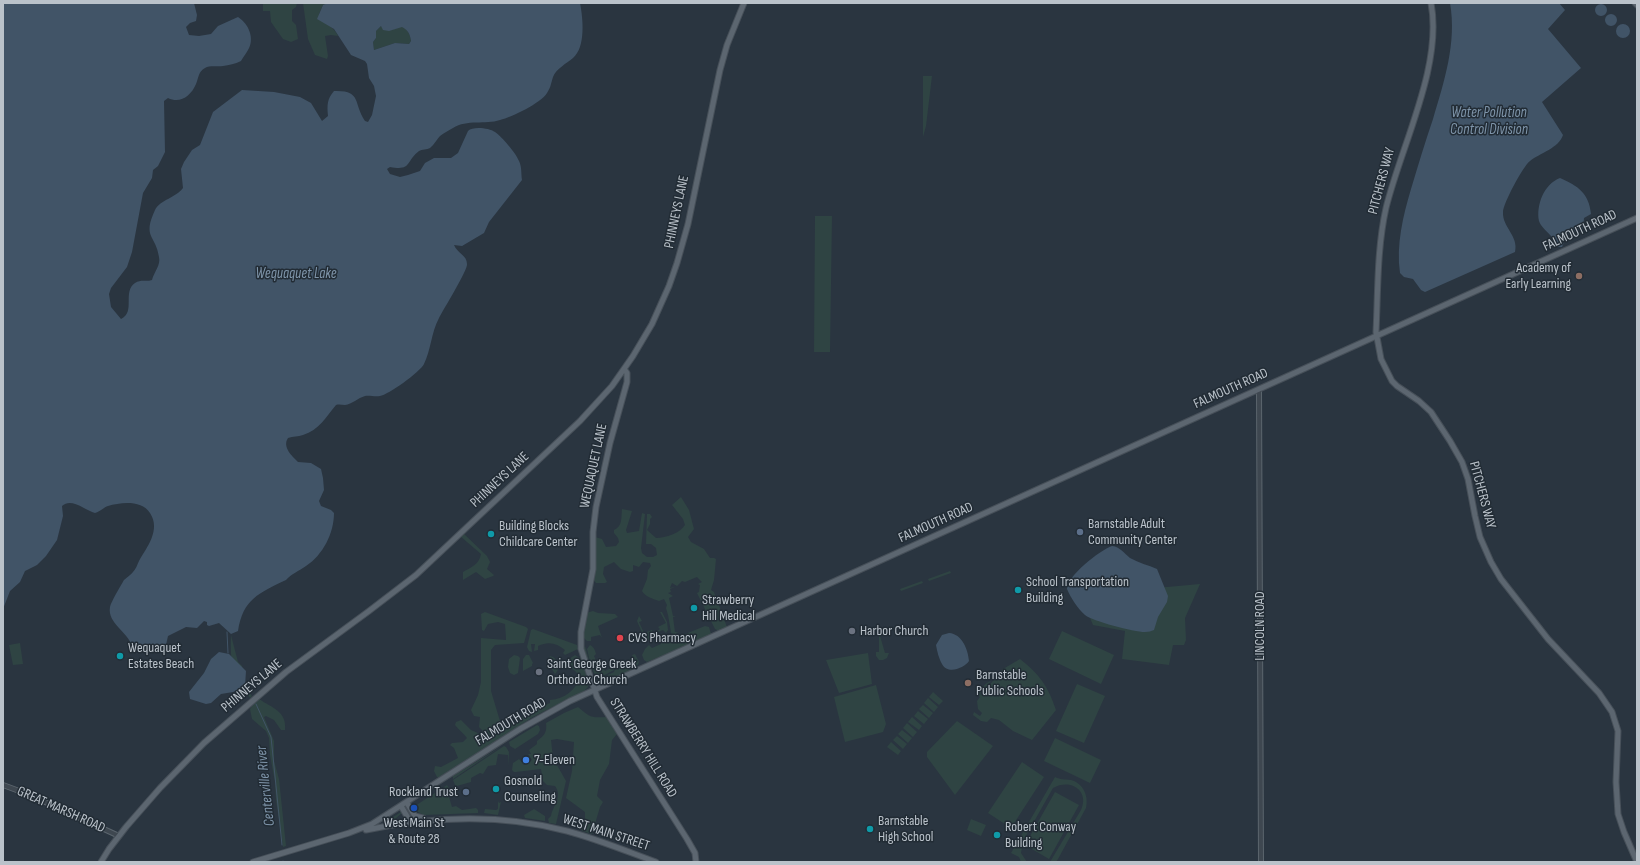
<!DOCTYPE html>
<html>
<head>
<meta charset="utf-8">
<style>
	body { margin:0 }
	#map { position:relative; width:1640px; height:865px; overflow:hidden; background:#2a3540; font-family:"Sofia Sans Condensed",sans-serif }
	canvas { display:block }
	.frame { position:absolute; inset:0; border:4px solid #bac2ca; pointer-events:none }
</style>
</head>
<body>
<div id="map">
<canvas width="1640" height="865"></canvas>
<div class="frame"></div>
</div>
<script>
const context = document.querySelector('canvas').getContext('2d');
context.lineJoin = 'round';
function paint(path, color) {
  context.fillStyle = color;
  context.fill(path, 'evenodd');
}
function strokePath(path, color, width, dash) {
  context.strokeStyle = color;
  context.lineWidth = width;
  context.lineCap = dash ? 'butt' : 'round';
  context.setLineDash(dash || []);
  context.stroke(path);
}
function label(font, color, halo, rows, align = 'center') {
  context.font = font + ' "Sofia Sans Condensed",sans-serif';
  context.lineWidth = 3;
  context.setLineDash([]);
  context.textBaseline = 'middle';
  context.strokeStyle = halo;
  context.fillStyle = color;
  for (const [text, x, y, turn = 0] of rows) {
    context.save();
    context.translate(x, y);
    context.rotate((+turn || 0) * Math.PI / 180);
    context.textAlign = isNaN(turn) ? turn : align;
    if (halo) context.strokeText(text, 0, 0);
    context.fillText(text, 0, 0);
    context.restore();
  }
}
paint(new Path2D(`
	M263,3h34l-1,4 -4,3v11l4,4 2,14 -7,3 -8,-3 -12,-17 -1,-11h-7z
	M303,3h38c-6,2 -12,0 -18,2l-4,9c5,11 14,11 19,22l-7,-1 -6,1 3,20 -1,3 -12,-4 -7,-16z
	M381,26l10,4 11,-4c6,4 8,8 9,15l-2,3 -14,-1 -21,7 -1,-8 3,-4v-7z
	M923,76h9l-6,50 -3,11z
	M815,216h17l-2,136h-16z
	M681,497l8,13 5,19 -6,8 3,5 13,7 6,9h4l2,1 -2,21 -3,10 3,2 13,35 -8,4 -4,-2 -18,-36 2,-1 1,-7 -2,-1 4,-2 -5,-5 -12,5 -3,-1 -5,5 -5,-3 -2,5 5,-1 -5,2 1,3 -3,1 5,3 -4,2 4,18h3l-3,1 2,15h4l-3,1 2,4 27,-11 4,1 2,7 -3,3 -61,25 -3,-2 -2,-5 3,-6 4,-4 3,3 9,-4v-4l2,3 9,-5 -4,-23 -2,-7 1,-3 -3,-6 -5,2c-5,-2 -14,-4 -17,-10l5,-12 1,-9 3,-4 -1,-3 -7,-1 -4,5 -6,-2v6l-3,1 -9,-3 -7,-7 -10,5 -1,7 4,8 -2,1h-9l-3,-4 2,-42 7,2 4,8 10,-1 3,-4 -1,-4 -4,-5v-3c9,-4 7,-13 8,-21l10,2 -6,19 1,3 12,-2 3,-18 3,1 -4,34 1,5 5,4h6l4,-2 -1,-7 -5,-4h-5l1,-30h3l2,3 -2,2v5l-3,6 9,8c10,0 24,-5 29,-13l-2,-6 -11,-14z
	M463,533l24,23 3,6 -3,7 7,6 -1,1 -8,3 -9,-7 -13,8v-8c8,-5 16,-7 18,-18l-21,-18z
	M950,571l1,2 -22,8 -1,-2z
	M1073,578l83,10 44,-4 -15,34 1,22 -2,5h-11l-4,20 -47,-6 3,-28 -32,-6z
	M922,581l1,2 -22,8 -1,-2z
	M593,611l5,2 17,1 3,3 -20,9 4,12 -2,-3 -9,2v4h-4l-5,-5 4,-23z
	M485,612l41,15 2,2 -4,14 -29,2 -4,5v41l9,30 4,6 30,-17 16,-7v-3c15,-1 25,-10 31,-23l-13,-13 1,-5 6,-4 6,4 8,24 -1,4 -4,4 -51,26 -94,60h-2l-3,-6 1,-5 6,1 17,-9 -4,-10 -4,-3 2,-2 11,-1 4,-4c-4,-5 -8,-8 -12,-13l1,-3 5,-2 10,10 9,4 3,-3 -4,-4 1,-10 -6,-1 -3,-6 7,-15 3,-13v-44l25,2v-2l-1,-14 -7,-2 -10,2 -4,7 -2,-1 -1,-16z
	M660,612h2l5,10 1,8 -2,3 -3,-3 -5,2 -1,-1 3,-2 -2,-2 8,-4z
	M639,616l3,5 -3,1 5,11 8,-3 1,3 3,-2v2l-7,3 1,4h-2l-4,-3 -7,-16z
	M876,626l4,1 3,8 -3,1 5,17h4l-2,5 -4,2h-4l-3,-4v-4h3v-21l-3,-1z
	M533,629l44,16 1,4 -13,6 -2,-2 2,-3c-8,-7 -17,-9 -27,-4v4l-4,1 1,-7h-4l1,8 -3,-1 -2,-4 4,-17z
	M1062,631l52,24 -13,29 -52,-25z
	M231,635l7,27 4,4 2,8 1,12 7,10 -2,2c-18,-22 -20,-36 -19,-63z
	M20,643l3,21 -10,1 -4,-20z
	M590,645c4,2 5,5 6,9l-2,2 6,13 3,-1 2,3 10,-5 -1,4 -13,7h-5l-5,-11 -4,-17z
	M585,646l10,35 -10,-23 -2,-8z
	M868,653l4,31 -33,9 -13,-33z
	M635,654l4,8c-2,9 -34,22 -42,19v-3h4l13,-6 2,-6 17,-8 -1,-3z
	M514,655l4,1 2,2 -2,15 -4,2 -4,-2 -2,-6 1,-8z
	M526,655h3l4,8 -1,1v2l-9,5v-12z
	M550,656c8,2 12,11 5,18l-3,-5 2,-1 -1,-5 -4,-4z
	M1020,659c20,16 28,27 36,51l-24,30 -19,-9 -14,-11 -8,-2 -4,4 -6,-1 -8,-6 1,-3 6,4 2,-3 -4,-4 -1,-8 3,-4 -2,-2c3,-5 6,-12 13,-14l-11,13 1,1 22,-26z
	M1077,684l28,12 -21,47 -28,-12z
	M876,685l10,39 -3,8 -38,10 -11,-45z
	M933,692l10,9 -4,4 -10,-8z
	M928,698l10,9 -4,5 -10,-9z
	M259,699c13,9 28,12 26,31h-4l-7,-10 -8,-4 -2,1 10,24v20l5,18 7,67 -3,1 -7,-47 -1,-18 -5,-27 -1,-17 -3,-7 -14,-12 -2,-10 6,-9z
	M923,705l10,8 -4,5 -10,-9z
	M578,707c12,10 12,11 28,10l11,17 -5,6 -3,24 -9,16 -3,16 6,6 -3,5 -8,27 -10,-3 -2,-7 5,-4v-8l-19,-14 6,-27 2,-29 -17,-3 -6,1 2,18 13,23 -10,43 -7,-1 -1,-4 3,-3c2,-11 12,-19 4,-30l-8,-1 -4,-4 -2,-12 -25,3h-2l-2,-2 1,-7 6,-4 5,6 8,-5 -4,-6h3l-2,-4 8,-6v-3c8,-6 10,-9 9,-18l18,-10z
	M918,711l10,8 -4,5 -10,-8z
	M912,717l10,9 -3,4 -11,-8z
	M957,721l36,25 -38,49 -28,-38v-5z
	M907,723l10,9 -4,5 -10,-9z
	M537,725l2,1 1,4 -2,4 -23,15 -5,-3 -1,-4z
	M902,730l10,8 -4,5 -10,-9z
	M897,736l10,8 -4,5 -10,-9z
	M1055,738l46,22 -11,23 -46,-22z
	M891,742l10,9 -3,4 -11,-8z
	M502,746l-49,33v-3z
	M504,746l2,1 3,5 -1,14v-11l-10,-1 -2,11 -8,1 -5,8 -3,-1 -9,5v4l-14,4 -2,-1 -2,-5z
	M1022,762l22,15 -33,51 -23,-15z
	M1055,777c6,3 9,2 16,3 12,3 18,16 15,28l-28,51 -2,3h-6l31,-52c9,-20 -11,-32 -28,-22l-30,53 -2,12 6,9h-6l-2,-5 -8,-4z
	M447,785l2,3 -2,2 5,17 4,-1 6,4 14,-2 2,2v3l-54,2 -6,-3 -3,-6z
	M1055,792l24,13 -30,54 -24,-14z
	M498,801l1,2 2,-1 -3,13 -14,-2 1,-4 11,1 2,-1z
	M534,809l11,7v5l-20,-3 -1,-3z
	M401,812l1,1 -6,5 -2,4 -12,2z
	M971,819l15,6 -5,11 -14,-6z`), '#2f4443');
paint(new Path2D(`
	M3,3h191l3,12 -1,6 -6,2 -4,4 3,8 10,1 12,-2 7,-8 20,-9c11,7 17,22 10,33 -2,4 -5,7 -7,11 -6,3 -12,4 -18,5 -6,1 -13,-1 -18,2 -7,4 -6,9 -9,16 -5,12 -16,20 -28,14l-4,3 1,51 -7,14 -5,4 -1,8 -9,15 -11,59 -5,15 -16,21 -2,6 2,13 10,12c15,-7 1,-27 14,-36 6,-4 11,-1 17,-3 2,-8 9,-15 7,-23 -3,-22 -17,-19 -4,-47 5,-10 22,-13 28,-22l-2,-19 3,-7 8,-12 8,-5 13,-33 29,-22 32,2 26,5 11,6 11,18 6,-5c-1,-11 -1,-17 6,-25 28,-1 19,12 31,30l3,1 4,-7 4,-19 -2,-10 -5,-8 -2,-14 -2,-3 -14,-6 -17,-26 -17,-10 6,-14c6,-3 12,0 18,-2h239c3,15 6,44 -7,55 -6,5 -17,11 -20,19 -2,6 -2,10 -6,16 -6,10 -35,24 -47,27 -15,5 -33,-1 -47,8 -4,2 -9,5 -13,8 -3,3 -6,9 -10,12 -3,2 -8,1 -11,3 -14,11 -7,20 -29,16l-3,2 3,5 10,3 8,-2 12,-4 5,-8 9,-5h17l7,-5 10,-22c5,-5 21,-3 27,1 7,5 21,21 24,29 3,6 2,13 3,19l-33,42 -5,11 -22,13 -8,-1c3,8 13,10 13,19 1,6 -24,46 -28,54 -8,15 -8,32 -15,46 -4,8 -36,31 -44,32 -5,1 -11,-1 -15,0 -7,2 -13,8 -20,9 -3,0 -6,-1 -9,0 -10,12 -17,25 -33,30 -5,2 -10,1 -15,3 -6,9 4,18 10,24l13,1 10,6 2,9 1,12 -5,11 2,5 10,4 3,3c0,20 -11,42 -28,53 -7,5 -15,8 -20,14 -27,13 -43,19 -48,51l-7,3 -12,-11 -10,3 -2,-1v-3l-3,-1 -7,7 -11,-1 -18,9 -2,9c-15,11 -19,8 -34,1 -4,-14 -25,-23 -22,-39 1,-5 11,-22 14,-27 3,-3 7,-5 9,-8 3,-3 4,-7 6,-11 8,-14 22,-31 11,-48 -8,-13 -29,-11 -42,-7 -4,1 -7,5 -13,7 -10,-3 -24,-16 -33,-7l1,10 -6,24 -11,16 -9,9 -12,6 -5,11 -10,9 -7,18zM381,26l2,4 6,1 13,-4c6,3 8,7 9,14l-2,3 -14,-1 -21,7 -1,-8 3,-4v-7z
	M1450,3h109l6,7 -17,19 33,39 -39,34 21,33c-4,13 -23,18 -33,26 -7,5 -27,43 -27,51 -1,15 16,24 12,40l-90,40 -4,-2 -8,-11 -9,-2 -4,-4c-4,-28 3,-57 11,-84 7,-23 14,-47 22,-70 11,-37 24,-76 17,-116z
	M1595 10a6 6 0 1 1 12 0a6 6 0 1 1-12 0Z
	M1605 20a6 6 0 1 1 12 0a6 6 0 1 1-12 0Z
	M1616 31a7 7 0 1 1 14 0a7 7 0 1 1-14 0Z
	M1560,178c18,8 29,15 31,36l-7,4 -1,11 -16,6 -5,12h-4c-3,-4 -4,-8 -7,-11 -4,-5 -10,-9 -12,-15 -3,-16 5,-37 21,-43z
	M1112,546c8,1 12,7 18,12 9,5 18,7 27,11l11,27 -1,6 -9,15 -4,13c-3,1 -5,2 -9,2 -11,0 -53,-11 -60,-17 -8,-7 -14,-17 -18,-26 -1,-12 33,-39 45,-43z
	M949,633c13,1 19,16 20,28 -5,7 -21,14 -27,3 -3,-5 -5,-13 -6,-19l6,-10z
	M219,652l10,2 17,17 -1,15 -12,6 -12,2 -10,9 -5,1 -16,-5 -1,-7 15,-19 7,-14z`), '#415467');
strokePath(new Path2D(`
	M227,632l1,21
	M242,686l7,9
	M256,704l15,33 11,108
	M283,861v1`), '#415467', 1);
const minor = new Path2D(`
	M1259,390l2,472
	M3,785l27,10 89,41`);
const major = new Path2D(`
	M1431,3c12,63 -30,143 -45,205 -9,40 -8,83 -10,124l5,27 11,22 5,5 22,15 12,11 19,29 12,21 6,17 7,37 5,21 11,25 10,17 47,60 51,54 13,19 6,19 -2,51 2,32 6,18 13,30
	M1635,3l2,2
	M624,369l3,4v9l-17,61 -14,64 -3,25v37l-12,63v17l16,48 90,142 8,14 1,9
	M407,803l8,13 8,2
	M401,806l7,12 5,3
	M366,830c67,-14 134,-17 201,1 30,8 59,20 89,31
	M101,862l8,-13 17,-22 34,-39 44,-45 82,-71 83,-61 47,-36 164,-154 32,-35 21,-30 19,-32 17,-38 8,-23 11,-39 32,-154 7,-25 17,-42
	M253,862l96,-29 23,-9 148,-95 50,-28 1067,-483`);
strokePath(minor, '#5b656d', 6);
strokePath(major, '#475059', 7);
strokePath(minor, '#3e4750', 4);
strokePath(major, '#5c6670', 5);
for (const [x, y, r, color] of [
	[1579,276,4,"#8d6e63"],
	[1080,532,4,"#5c6f8a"],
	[491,534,4,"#0f9aa8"],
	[1018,590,4,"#0f9aa8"],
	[694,608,4,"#0f9aa8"],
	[852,631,4,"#6b7280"],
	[620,638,4,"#e0444e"],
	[120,656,4,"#0f9aa8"],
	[539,672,4,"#6b7280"],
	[968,683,4,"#8d6e63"],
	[526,760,4,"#3f7fe0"],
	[496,789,4,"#0f9aa8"],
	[466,792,4,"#5c6f8a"],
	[414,808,4,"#1a4fb4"],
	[870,829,4,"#0f9aa8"],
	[997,835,4,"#0f9aa8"]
]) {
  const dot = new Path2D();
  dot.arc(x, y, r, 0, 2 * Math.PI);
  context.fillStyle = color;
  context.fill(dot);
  strokePath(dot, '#222c35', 1.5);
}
label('14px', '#bac2ca', '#222c35', [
	["PITCHERS WAY",1382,181,-75],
	["PHINNEYS LANE",677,212,-78],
	["FALMOUTH ROAD",1580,231,-25],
	["FALMOUTH ROAD",1231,389,-24],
	["WEQUAQUET LANE",594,466,-78],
	["PHINNEYS LANE",500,480,-43],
	["PITCHERS WAY",1482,495,75],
	["FALMOUTH ROAD",936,523,-24],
	["LINCOLN ROAD",1260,626,-90],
	["PHINNEYS LANE",252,686,-40],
	["FALMOUTH ROAD",511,722,-31],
	["STRAWBERRY HILL ROAD",643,748,58],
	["GREAT MARSH ROAD",61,810,24],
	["WEST MAIN STREET",606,833,18]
]);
label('14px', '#bac2ca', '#222c35', [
	["Academy of",1571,268,"right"],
	["Early Learning",1571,284,"right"],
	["Barnstable Adult",1088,524],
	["Community Center",1088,540],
	["Building Blocks",499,526],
	["Childcare Center",499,542],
	["School Transportation",1026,582],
	["Building",1026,598],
	["Strawberry",702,600],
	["Hill Medical",702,616],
	["Harbor Church",860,631],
	["CVS Pharmacy",628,638],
	["Wequaquet",128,648],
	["Estates Beach",128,664],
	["Saint George Greek",547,664],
	["Orthodox Church",547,680],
	["Barnstable",976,675],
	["Public Schools",976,691],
	["7-Eleven",534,760],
	["Gosnold",504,781],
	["Counseling",504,797],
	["Rockland Trust",458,792,"right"],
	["Barnstable",878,821],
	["High School",878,837],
	["West Main St",414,823,"center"],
	["& Route 28",414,839,"center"],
	["Robert Conway",1005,827],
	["Building",1005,843]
], 'left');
label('italic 15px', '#7f95aa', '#222c35', [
	["Water Pollution",1489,113],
	["Control Division",1489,130],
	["Wequaquet Lake",296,274],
	["Centerville River",266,786,-96]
]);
</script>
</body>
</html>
